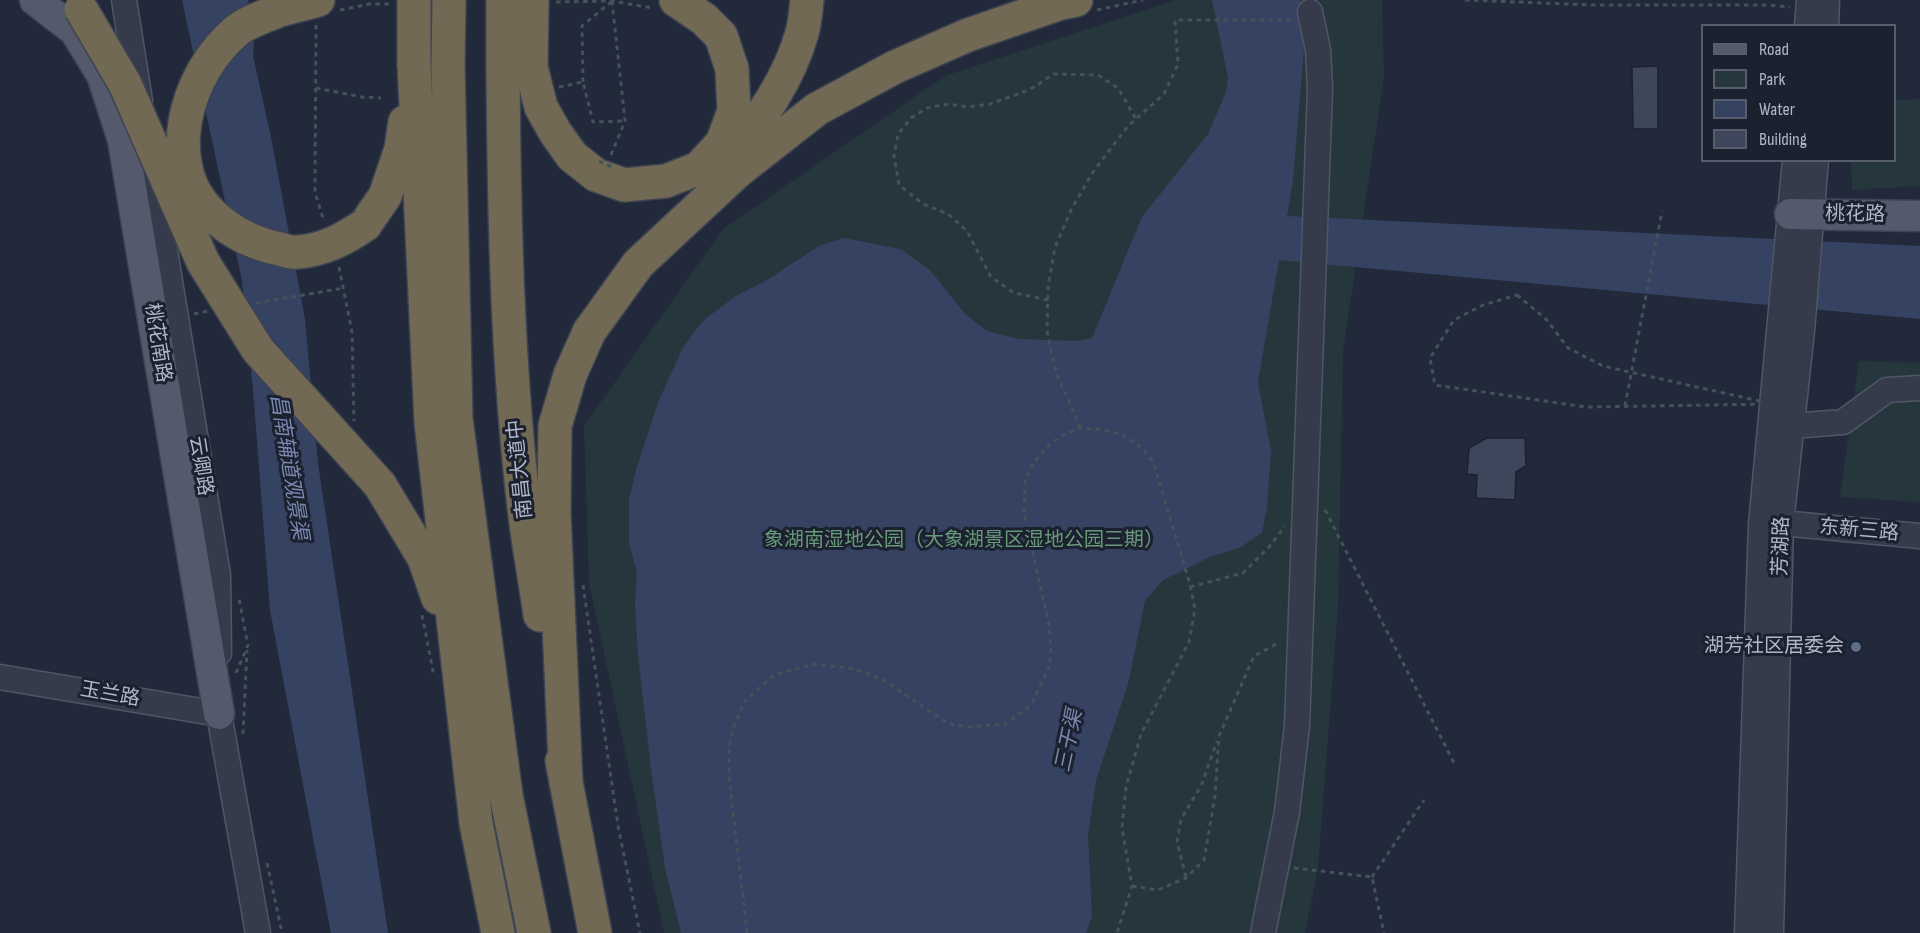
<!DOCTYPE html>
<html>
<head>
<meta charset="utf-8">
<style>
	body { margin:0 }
	#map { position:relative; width:1920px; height:933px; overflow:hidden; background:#22293a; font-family:"Sofia Sans Condensed",sans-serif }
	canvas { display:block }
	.legend { position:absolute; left:1701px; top:24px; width:195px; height:138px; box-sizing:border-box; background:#1b212f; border:2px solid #575d6c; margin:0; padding:8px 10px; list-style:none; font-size:18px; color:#b1b6c7 }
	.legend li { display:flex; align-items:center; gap:12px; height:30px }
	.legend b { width:30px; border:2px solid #575d6c }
</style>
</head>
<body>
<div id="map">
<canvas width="1920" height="933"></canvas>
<ul class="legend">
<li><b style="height:8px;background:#545a6b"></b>Road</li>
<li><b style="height:16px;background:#25373d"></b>Park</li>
<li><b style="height:16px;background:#354262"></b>Water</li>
<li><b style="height:16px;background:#3e465b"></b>Building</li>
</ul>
</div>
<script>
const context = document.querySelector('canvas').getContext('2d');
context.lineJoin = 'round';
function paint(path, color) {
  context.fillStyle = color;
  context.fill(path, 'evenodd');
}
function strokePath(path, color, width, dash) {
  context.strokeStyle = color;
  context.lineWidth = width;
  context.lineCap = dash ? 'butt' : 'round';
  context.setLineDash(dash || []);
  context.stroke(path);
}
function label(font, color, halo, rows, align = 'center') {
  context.font = font + ' "Sofia Sans Condensed","Noto Sans SC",sans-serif';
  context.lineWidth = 6;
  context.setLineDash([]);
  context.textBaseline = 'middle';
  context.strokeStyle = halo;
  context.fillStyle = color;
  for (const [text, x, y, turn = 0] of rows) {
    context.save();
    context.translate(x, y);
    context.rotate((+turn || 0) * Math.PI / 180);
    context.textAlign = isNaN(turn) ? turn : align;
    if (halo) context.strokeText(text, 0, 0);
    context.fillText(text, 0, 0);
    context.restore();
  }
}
paint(new Path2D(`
	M1175,0h207l2,77 -41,274 -5,254 -20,263 -13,65h-641l-75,-350 -5,-157 139,-197 222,-153z
	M1920,99v87l-68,4 -1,-29 43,-1 1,-60z
	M1859,361l61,2v139l-80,-5z`), '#25373d');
paint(new Path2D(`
	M182,0h66l7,19 -2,37 18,81 34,182 13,144 70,470h-57l-61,-323 -17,-220 -11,-109z
	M1212,0h89l3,49 -11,131 -6,36 633,30v73l-641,-59 -21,122 13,69 -4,56 -5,26 -23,15 -27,8 -49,24 -18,21 -17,83 -32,96 -8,55 4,82 -6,16h-405l-16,-65 -14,-99 -13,-114 -3,-52 2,-31 -8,-28v-44l7,-30 23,-70 23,-50 11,-17 12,-14 31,-23 31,-16 52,-34 25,-8 56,11 30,21 35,44 22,17 32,8 58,2 15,-3 50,-121 66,-83 18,-42 2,-14z`), '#354262');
const building = new Path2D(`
	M1658,66v63h-25l-1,-62z
	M1487,438h38l1,28 -10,6 -1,28 -39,-2 1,-23 -10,-1 2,-26z`);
paint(building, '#3e465b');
strokePath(building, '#1d2231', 1.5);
const minor = new Path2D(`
	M124,0l16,101
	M1807,26l2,-26
	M1826,26l1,-26
	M151,165l67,410 1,78
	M1792,426l51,-4 44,-32 33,-2
	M1767,524l14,-1 139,13
	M0,677l219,37
	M219,697v17l39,219
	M1263,933l24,-121 10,-86 23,-638 -2,-38 -8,-38
	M1747,933l14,-409 34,-364
	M1771,933l10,-410 21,-192 14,-171`);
const major = new Path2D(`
	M35,0l40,31 27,44 21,65 96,574
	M1790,214l130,2`);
const highway = new Path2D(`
	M280,10l38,-10
	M414,64l17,358 45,401 22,110
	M448,65l8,354 50,376 28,138
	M503,67c1,146 4,294 21,440 4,36 11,72 16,108
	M531,67l10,40 14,25 17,24 24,19 28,10 42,-4 33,-13 23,-25 12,-32 -2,-42 -11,-33 -17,-17 -28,-19
	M722,164c35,-38 66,-81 80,-131 3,-11 4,-22 5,-33
	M365,225l20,-29 16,-47 4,-27
	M380,485l44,73 14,40
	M562,761l33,172
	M566,783l-12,-270 1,-87 15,-51 19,-43 49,-68 100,-93 79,-62 78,-42 73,-32 93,-32 15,-3`);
strokePath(minor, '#515666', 27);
strokePath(major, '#3f4454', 33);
strokePath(highway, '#3e4352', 36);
strokePath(new Path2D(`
	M1465,0l129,5h173l23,2
	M556,2l56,-1 41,7
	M340,10l30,-6h20
	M1097,10l46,-10
	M316,25l-1,168 9,28
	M583,82l-1,-56 29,-24
	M559,87l24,-5 10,40 32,-1
	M316,88l46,9 19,1
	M611,155l14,-34 -13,-120
	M339,267l13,65 2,89
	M1517,295l29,24 22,29 35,18 170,38 -187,3 -151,-22 -5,-27 24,-38 29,-15z
	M1048,300l-34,-7 -23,-16 -24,-46 -19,-17 -25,-10 -24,-19 -5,-29 4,-22 13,-16 16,-10 22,-4 18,3 23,-3 39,-14 25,-16 44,1 20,13 18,31
	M256,303l88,-15
	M194,314l14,-3
	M1625,406l37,-195
	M1081,428l-25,-55 -9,-42 1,-44 7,-40 17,-39 21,-36 35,-46 36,-32 14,-30 -3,-44h117
	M1325,510l130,255
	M583,585l35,241 22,107
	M1190,587l53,-14 26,-26 16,-21
	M422,615l12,61
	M236,673l12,-28 -9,-46
	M243,734l4,-84
	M267,863l15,70
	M1294,868l78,9 12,56
	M1186,877l-9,-35 4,-23 20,-33 16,-45
	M1372,877l52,-77
	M1132,886l26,4 28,-12 18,-18 11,-64 4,-60 35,-80 26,-14
	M747,933l-18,-157v-29l5,-21 11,-25 29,-26 40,-11 41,5 27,10 67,45 19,3 37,-3 26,-19 17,-35 3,-17 -2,-28 -25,-111 1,-35 9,-17 16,-18 15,-10 16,-6 23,2 19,5 16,11 14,15 36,120 6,28 -6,33 -48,92 -15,53 -4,41 10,58 -15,47`), '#425359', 3, [4.5, 4.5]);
strokePath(minor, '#363b4b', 24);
strokePath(major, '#545a6b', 30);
strokePath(highway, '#716953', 33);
const highwayBridge = new Path2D(`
	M414,0v64
	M81,9l44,75 78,178 55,88 122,135
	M280,10c-14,6 -34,12 -45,22 -39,35 -62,93 -47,144 12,40 55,66 92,73 6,2 12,4 18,3 26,-2 46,-13 67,-27
	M448,65l1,-65
	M503,67v-67
	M531,67l1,-67`);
strokePath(highwayBridge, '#3e4352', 36, []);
strokePath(new Path2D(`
	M599,161l15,7`), '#425359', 3, [4.5, 4.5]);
strokePath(highwayBridge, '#716953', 33);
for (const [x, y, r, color] of [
	[1856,647,6,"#5c6f8a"]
]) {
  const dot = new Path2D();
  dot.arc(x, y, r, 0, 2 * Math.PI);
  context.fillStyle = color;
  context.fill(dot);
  strokePath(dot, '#1b212f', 2);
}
label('20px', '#b1b6c7', '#1b212f', [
	["桃花路",1855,215,1],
	["桃花南路",157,343,81],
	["云卿路",200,466,81],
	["南昌大道中",521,469,-96],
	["东新三路",1859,531,5],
	["芳湖路",1782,546,-88],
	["玉兰路",110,695,10]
]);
label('20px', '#68987a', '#1b212f', [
	["象湖南湿地公园（大象湖景区湿地公园三期）",964,541]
]);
label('20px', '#b1b6c7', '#1b212f', [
	["湖芳社区居委会",1844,647]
], 'right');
label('italic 21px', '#7888af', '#1b212f', [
	["昌南辅道观景渠",288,467,81],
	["三干渠",1070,741,-78]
]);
</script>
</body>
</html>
